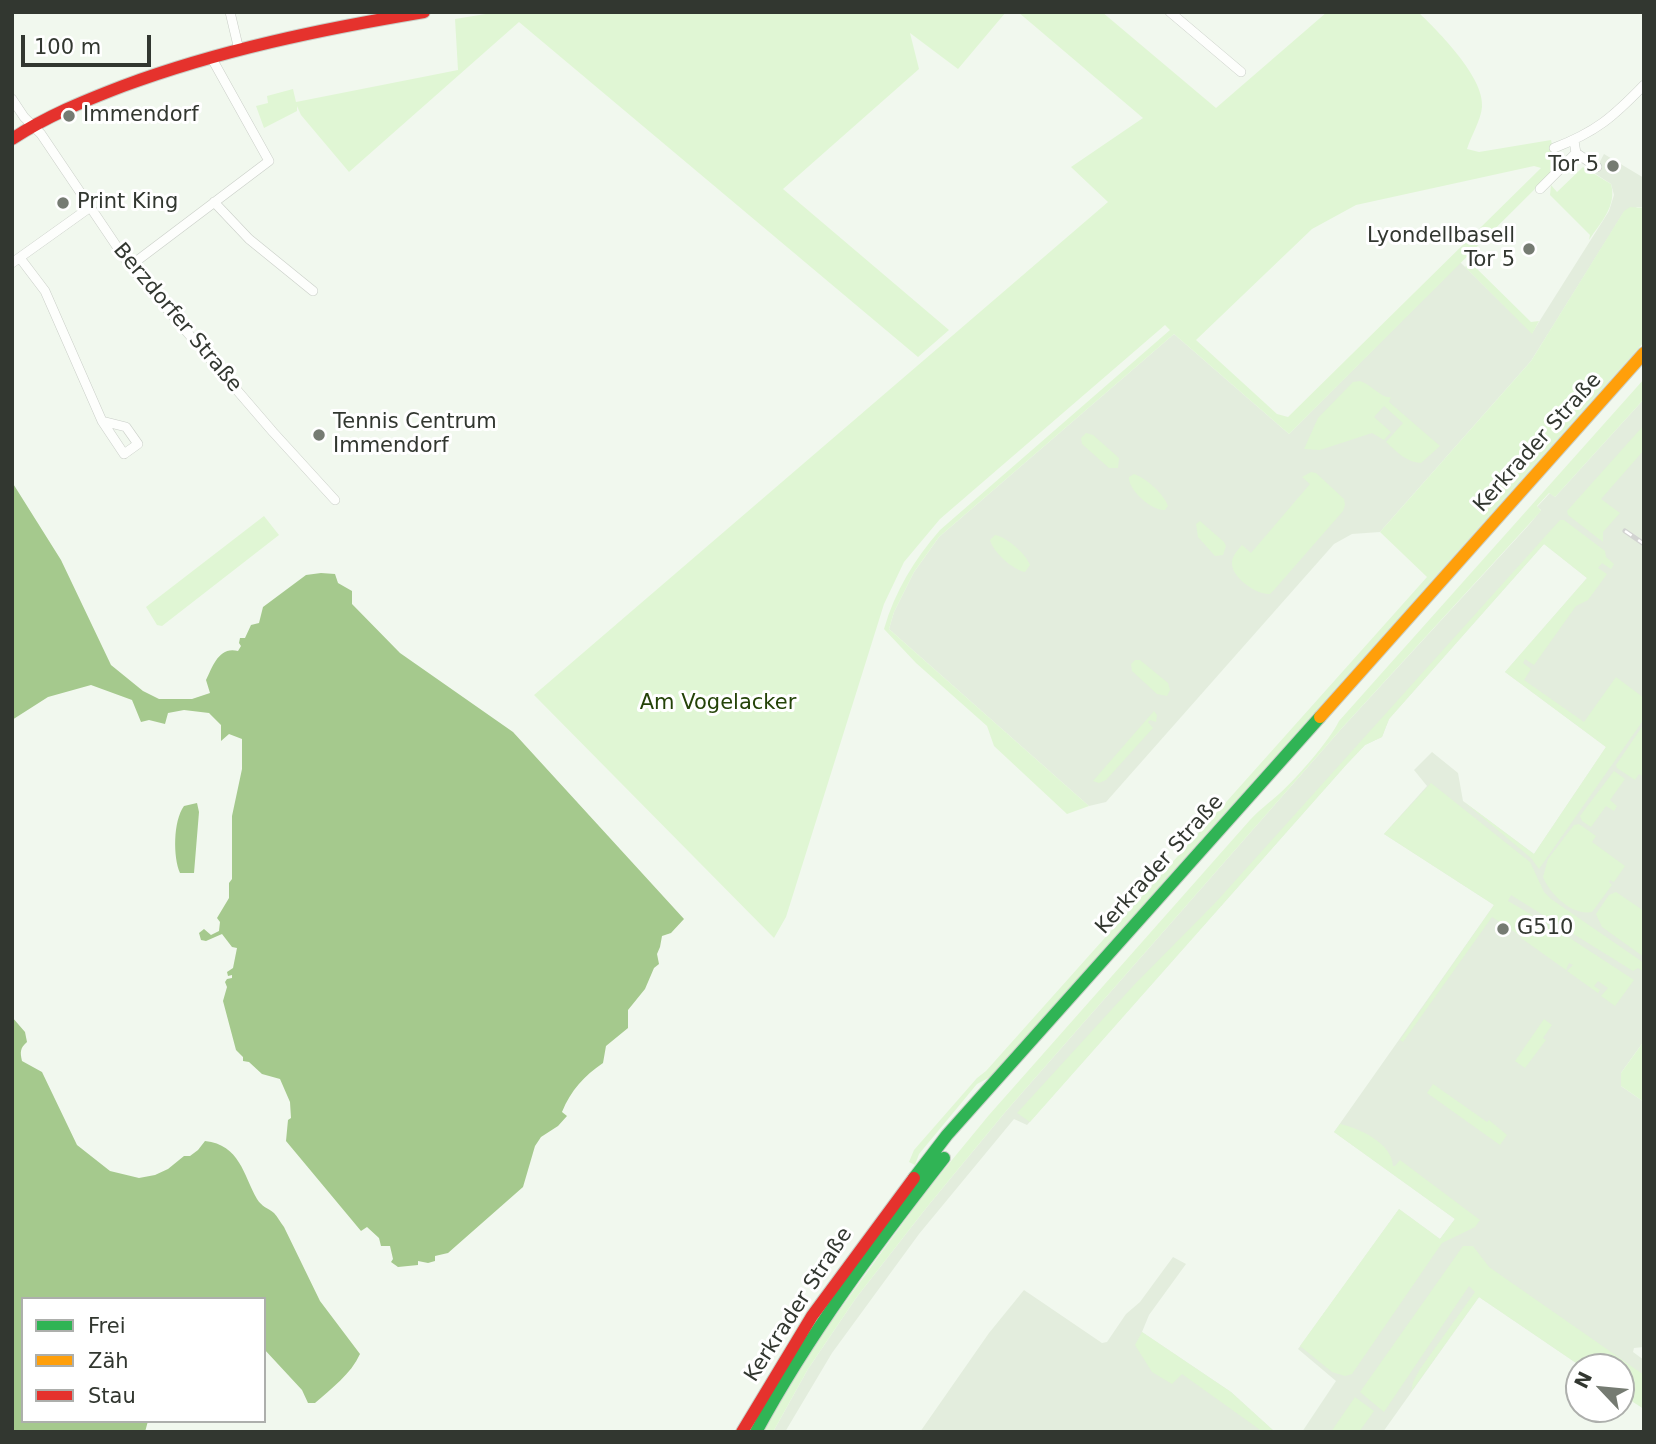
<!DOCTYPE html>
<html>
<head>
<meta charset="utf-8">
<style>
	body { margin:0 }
	#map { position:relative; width:1656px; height:1444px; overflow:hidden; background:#f1f8ee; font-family:"DejaVu Sans",sans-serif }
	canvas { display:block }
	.frame { position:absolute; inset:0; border:14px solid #323730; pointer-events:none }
	.legend { position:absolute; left:21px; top:1297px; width:245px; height:126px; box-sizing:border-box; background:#fff; border:2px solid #adafac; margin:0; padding:9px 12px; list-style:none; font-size:21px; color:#323730 }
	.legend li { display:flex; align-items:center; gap:14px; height:35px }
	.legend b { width:35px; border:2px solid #adafac }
	.north { position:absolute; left:1565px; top:1353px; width:70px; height:70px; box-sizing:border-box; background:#fff; border:2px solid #adafac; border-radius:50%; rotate:296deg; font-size:19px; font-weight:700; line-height:28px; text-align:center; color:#323730 }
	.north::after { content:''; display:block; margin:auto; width:24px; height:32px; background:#757b72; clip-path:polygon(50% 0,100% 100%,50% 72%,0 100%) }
	.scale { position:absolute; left:21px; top:35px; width:130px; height:32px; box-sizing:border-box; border:4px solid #323730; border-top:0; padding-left:9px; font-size:21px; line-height:24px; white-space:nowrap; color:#323730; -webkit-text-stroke:5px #fff; paint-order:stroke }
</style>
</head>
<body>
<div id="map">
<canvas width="1656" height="1444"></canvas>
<div class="frame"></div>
<ul class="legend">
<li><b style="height:9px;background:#30b455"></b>Frei</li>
<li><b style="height:9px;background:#ff9f0a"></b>Zäh</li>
<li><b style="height:9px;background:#e5322d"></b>Stau</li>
</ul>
<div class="north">N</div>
<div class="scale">100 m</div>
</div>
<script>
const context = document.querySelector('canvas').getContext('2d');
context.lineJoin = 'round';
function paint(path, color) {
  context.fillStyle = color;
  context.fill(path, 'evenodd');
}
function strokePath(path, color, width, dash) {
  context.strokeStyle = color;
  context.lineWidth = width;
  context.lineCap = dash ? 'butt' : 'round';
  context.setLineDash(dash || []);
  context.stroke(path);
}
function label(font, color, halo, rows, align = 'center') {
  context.font = font + ' "DejaVu Sans",sans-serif';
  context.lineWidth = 6;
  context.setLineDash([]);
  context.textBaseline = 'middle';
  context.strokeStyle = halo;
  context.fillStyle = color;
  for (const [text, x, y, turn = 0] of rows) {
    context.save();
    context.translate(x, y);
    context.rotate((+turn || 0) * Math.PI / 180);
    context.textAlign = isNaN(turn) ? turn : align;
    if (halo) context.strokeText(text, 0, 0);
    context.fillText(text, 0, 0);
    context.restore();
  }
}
paint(new Path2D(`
	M1604,154l40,24v30l-6,-1 -14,5 -93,149 -151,171 -28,2 -18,10 -228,258 -17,4 -200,-177 5,-17 20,-40 25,-35 235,-203 115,100 171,-172 72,71 77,-122 5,-16 -3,-11 -17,-11z
	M1644,399v642l-23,32v13l23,16v245l-10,1 -1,4 11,8v49l-23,-15v-27h-39l-103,-70 -96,135h-81l34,-51 -38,-32 101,-140 41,30 15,-20 -121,-87 160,-227 -110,-71 43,-48 -13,-16 18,-18 26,21 5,28 71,53 72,-107 -101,-75 82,-94 -43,-34 -155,175 -7,18 -17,8 -19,20 -319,360 -13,-6 -95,115 -87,119 -47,79h-12l35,-63 48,-71 71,-91 80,-97 335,-382 186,-202 13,-16 -4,-3 13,-14 5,4z
	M1173,1257l13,7 -37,51 -7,17 89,60 44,40h-355l69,-99 35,-43 78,53 5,-1 19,-28 14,-12z`), '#e3eddd');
paint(new Path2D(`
	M498,12h508l-48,57 -48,-36 9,36 -136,120 166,141 -31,27 -399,-335 -170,150 -48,-57 -4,-9v5l-33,17 -8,-22 12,-3 -1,-7 26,-7 3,13 162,-32 -3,-51z
	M1018,12h84l114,96 111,-96h91c20,19 67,66 64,95 -1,13 -11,29 -15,42l12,3 72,-12 3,13 6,-1 4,2v6l-275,274 -115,-100 -235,203 -25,35 -20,40 -5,17 200,177 -22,8 -73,-68 -7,-20 -71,-63 -32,-34c11,-38 30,-69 56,-99l230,-200 -5,-5 -225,194 -36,43 -20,42 -98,313 -12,21 -240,-243 574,-493 -37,-35 72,-49zM1534,166l7,2 -253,249 -11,-3 -81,-74 116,-111 44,-24z
	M1583,167l28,17c6,22 -10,38 -22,56l1,-5 -40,-40 1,-10 6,7z
	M1630,207l14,1v134l-654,735 -13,7 -58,70 -4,11 -6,-3 5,-12 63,-72 9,-7 441,-494 -47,-45 151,-171 93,-150z
	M1470,262l61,60 8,-1 -7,13 -67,-67z
	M1644,379v20l-89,98 -6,-4 -12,13 4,5 -199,217 -335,382 -80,97 -71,91 -48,71 -35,63h-10l49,-84 112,-154 65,-79 261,-295c9,-10 19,-17 29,-26 17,-15 51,-54 60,-73z
	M1360,381c12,4 22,18 31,16l-2,5 51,44 -19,17c-15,-1 -24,-11 -35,-21l17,-19 -19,-17 -10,11 17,15 -7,8 -12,-7 -52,17 -16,-1 14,-31 35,-36z
	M1644,425v25l-43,49 19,14 -17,19v10l-35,-27 -1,-4z
	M1086,433l7,2 26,23 -1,10h-9l-27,-24 -1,-6z
	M1311,472l5,1 28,26 1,6 -2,6 -69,79 -4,4c-13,1 -36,-15 -38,-29 -1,-8 5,-14 10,-20l9,8 59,-69 -8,-7z
	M1134,474c12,4 30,20 34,32l-3,4c-13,1 -37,-20 -36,-33z
	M264,516l15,19 -117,91 -5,-1 -11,-18z
	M1560,520h4l41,31 1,6 8,7 -3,5 -9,-6 -4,5 9,6 -19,26 -12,6 -42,59 -9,-6 -2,4 8,6 -7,11 60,42 32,-45 28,21v21l-105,150 -8,-11 -68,-57 71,53 72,-107 -101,-75 82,-94 -43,-34 -155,175 -7,18 -17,8 -19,20 -316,357 -13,-9 117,-128 82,-83z
	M1200,521l24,21 2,4 -3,9 -8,1 -17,-19 -2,-13z
	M995,535c12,2 31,19 35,30l-5,7c-12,-2 -32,-20 -35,-32z
	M1135,660h5l28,23 2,7 -3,6 -10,-2 -25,-23 -1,-7z
	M1154,711l3,4 -1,7 -6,-2 -2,2 5,6 -47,52 -7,3 -6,-2z
	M1644,724v53l-5,-3 -4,6 -18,-12 -1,-3z
	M1614,771l11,8 -15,21 7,6 -3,5 -8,-5 -15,21 -9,-6 -2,-5z
	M1431,783l99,79 14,30 7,7 93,64v9l-6,-4 -5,3 -122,-76 -3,6 24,14 -13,20 -27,-18 -89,125 -3,-2 94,-135 -110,-71z
	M1579,824l17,12 -4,6 33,24 -11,16 -4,-2 -1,2 3,3 -20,27c-20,4 -42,-18 -49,-35l5,-18 26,-34z
	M1616,892l28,19v46l-42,-30 -6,-13 13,-19z
	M1536,916l98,64 -19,26 -14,-10 7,-8 -10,-7 -4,5 6,4 -2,3 -31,-22 6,-6 -4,-2 -3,7 -45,-32z
	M1544,1019l8,6 -9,13 3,2 -21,28 -10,-7z
	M1644,1041v61l-23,-16v-13z
	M1433,1084l54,38 2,-2 18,15 -7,10 -73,-52z
	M1340,1124c19,4 52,19 53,42h2l5,-6 80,60 -5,7 -33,16 -90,131 -7,2 -13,-4 -32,-26 99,-137 41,30 15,-20 -121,-87z
	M1463,1246h10l16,21 155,108v34l-23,-15v-27h-39l-103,-70 -68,95 2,-10 7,-13 55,-77 -6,-6 -85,126 -24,-20z
	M1142,1332l89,60 44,40h-12l-81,-58 -10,10 -20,-12 -17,-27z
	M1355,1397l19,14 -15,21h-28z`), '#e0f6d4');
paint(new Path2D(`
	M12,482l49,78 50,105 32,26 16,8h33l18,-6 -4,-13c7,-14 13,-34 32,-29l3,-5 -2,-3 1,-5h5l6,-13 8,-2 4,-16 43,-32 15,-2 14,1 3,9 14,8v13l48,49 113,79 171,187 -13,14 -9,3 -2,11 -3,7 2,10 -5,4 -9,21 -17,21v18l-22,18 -3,17c-19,13 -32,27 -41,49l5,4 -9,10 -17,11 -6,9 -12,41 -75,66 -13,3v5l-7,2 -10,-2v4l-20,2 -7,-5 2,-3 -3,-13h-9l-2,-8 -12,-11 -6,4 -75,-90 2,-21 3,-2 -1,-16 -10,-23 -18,-5 -13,-12 -6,-1v-4l-7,-7 -13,-49 4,-14 -2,-5 2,-3 5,-1v-3l-4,1 -1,-4 6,-4 4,-20 -5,-1 -10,-13 -16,7 -5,-1 -2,-7 5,-4 7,6 8,-4 1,-9 -3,-4 12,-20v-15l3,-4v-63l10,-47v-30l-13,-5 -8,7v-16l-12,-12 -25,-3 -16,3 -3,11 -16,-4 -8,2 -9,-22 -41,-15 -43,12 -36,23z
	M197,803l2,9 -5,61h-14c-7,-16 -7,-52 4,-67z
	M12,1017l13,15 2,10c-7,6 -7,10 -5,19l20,11 35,73 33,26 29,7 16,-3 13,-6 16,-13h6l8,-6 7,-9c35,4 38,33 52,58 5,8 11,9 17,14 4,4 6,9 10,14l36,74 40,53c-9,20 -29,35 -45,49h-7l-6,-13 -38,-41v-50h-241v122h125l-3,11h-133z`), '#a5c98d');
const street = new Path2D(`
	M230,12l9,38
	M1170,12l71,60
	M12,99l12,18 17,17 89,132 143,166 62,68
	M1554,148c42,-16 59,-31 90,-63
	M1576,153l21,14
	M1540,189l36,-36 -2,-12
	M214,202l35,37 64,52
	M20,258l25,33 57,130 22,33 14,-10 -12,-17 -24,-6
	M12,263l77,-55
	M130,266l139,-105 -58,-104`);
const fast = new Path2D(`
	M914,1178l33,-43 373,-418
	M756,1432c53,-98 119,-186 188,-274`);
const slow = new Path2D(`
	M1320,717l324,-364`);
const jam = new Path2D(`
	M12,139c35,-23 72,-38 111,-53 97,-36 199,-57 301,-74
	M742,1432l70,-116 102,-138`);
strokePath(street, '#c9cec7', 10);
strokePath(fast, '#c9cec7', 14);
strokePath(slow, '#c9cec7', 14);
strokePath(jam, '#c9cec7', 14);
strokePath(street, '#fdfefc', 9);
strokePath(fast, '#30b455', 12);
strokePath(slow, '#ff9f0a', 12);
strokePath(jam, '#e5322d', 12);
const rail = new Path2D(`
	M1625,531l19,13`);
strokePath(rail, '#d2d3d1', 5);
strokePath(rail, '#fff', 2.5, [8]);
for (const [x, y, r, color] of [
	[69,116,7,"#757b72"],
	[1613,166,7,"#757b72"],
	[63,203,7,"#757b72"],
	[1529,249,7,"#757b72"],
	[319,435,7,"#757b72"],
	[1503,929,7,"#757b72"]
]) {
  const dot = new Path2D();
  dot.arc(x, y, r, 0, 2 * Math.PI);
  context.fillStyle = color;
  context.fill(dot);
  strokePath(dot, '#fff', 2.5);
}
label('21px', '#323730', '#fff', [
	["Immendorf",83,116],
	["Tor 5",1599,166,"right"],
	["Print King",77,203],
	["Lyondellbasell",1515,237,"right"],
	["Tor 5",1515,261,"right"],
	["Tennis Centrum",333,423],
	["Immendorf",333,447],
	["G510",1517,929]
], 'left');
label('21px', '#323730', '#fff', [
	["Berzdorfer Straße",177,318,50],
	["Kerkrader Straße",1538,443,-48],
	["Kerkrader Straße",1160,865,-48],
	["Kerkrader Straße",799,1305,-57]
]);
label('21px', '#244308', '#fff', [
	["Am Vogelacker",718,704]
]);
</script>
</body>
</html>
